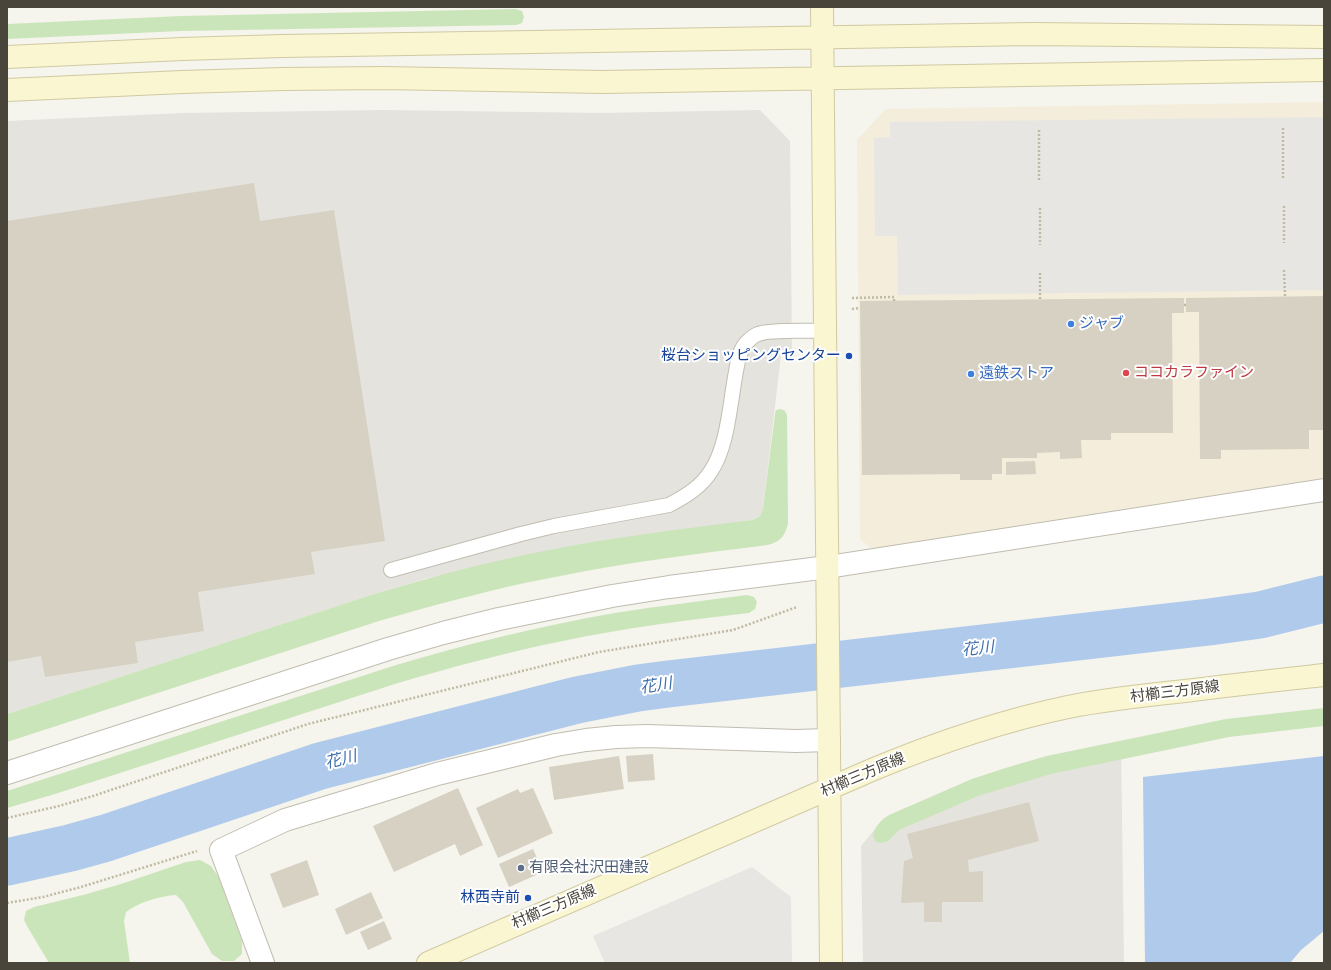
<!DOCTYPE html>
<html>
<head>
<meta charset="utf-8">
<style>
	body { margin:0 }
	#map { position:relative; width:1331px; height:970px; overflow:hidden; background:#f5f4ed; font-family:Karla,sans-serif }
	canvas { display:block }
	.frame { position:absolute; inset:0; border:8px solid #49453b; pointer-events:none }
</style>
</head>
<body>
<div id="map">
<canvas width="1331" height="970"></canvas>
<div class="frame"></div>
</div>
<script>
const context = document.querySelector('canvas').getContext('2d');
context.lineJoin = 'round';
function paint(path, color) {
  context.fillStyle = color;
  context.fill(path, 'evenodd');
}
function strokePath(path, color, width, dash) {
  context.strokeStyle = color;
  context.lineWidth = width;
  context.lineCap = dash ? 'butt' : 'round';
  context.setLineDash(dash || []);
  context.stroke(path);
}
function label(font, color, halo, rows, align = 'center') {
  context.font = font + ' Karla,"Noto Sans JP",sans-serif';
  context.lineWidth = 4;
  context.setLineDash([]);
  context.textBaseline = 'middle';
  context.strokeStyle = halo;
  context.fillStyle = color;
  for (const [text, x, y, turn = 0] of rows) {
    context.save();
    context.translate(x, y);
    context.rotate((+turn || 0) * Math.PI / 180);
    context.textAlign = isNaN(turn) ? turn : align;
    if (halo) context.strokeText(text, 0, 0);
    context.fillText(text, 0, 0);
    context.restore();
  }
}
paint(new Path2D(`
	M1324,102v376l-452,71 -12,-10 -3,-399 29,-31z`), '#f4eddb');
paint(new Path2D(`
	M383,110l219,3 158,-3 30,31 2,213 -11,1 -18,154 -3,7 -9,4 -323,58 -57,17 -364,119v-593l177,-8z
	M1121,741l3,222h-261l-2,-117 22,-27 89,-40 37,-12 38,-11z`), '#e5e3de');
paint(new Path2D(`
	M515,9l7,2 2,6 -2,6 -6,2 -335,6 -174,8v-15l174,-8z
	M781,409l4,2 2,4 1,109c-4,13 -7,17 -20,21 -73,9 -146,18 -218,33 -58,11 -115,27 -171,43l-372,121v-28l364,-119c57,-17 115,-33 173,-44 69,-14 138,-22 208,-31l8,-4 3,-7 12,-95 1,-4z
	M747,595l7,2 3,5 -2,7 -6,4c-62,7 -125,15 -186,28 -56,11 -110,26 -165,42l-343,111 -48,14v-17l386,-125c73,-22 147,-40 222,-53 43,-7 88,-12 132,-18z
	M1324,708v18l-95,11 -178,37 -73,22 -79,34 -11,11 -6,2 -6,-1 -3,-6c2,-10 8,-16 16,-21l83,-36 37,-12 38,-11 179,-37z
	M200,860l11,6 7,10 24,65v13l-8,7h-12l-10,-7 -29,-52 -7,-7c-16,1 -37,7 -50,17l-2,9 6,42h-81l-22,-37 -3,-6 2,-9 8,-4 49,-12 38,-11 65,-22z`), '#cbe5ba');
paint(new Path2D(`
	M1324,117v173l-426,5 -1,-59h-22l-1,-98 16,-1v-15z
	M752,867l39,30 1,66h-187l-12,-27z`), '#e7e6e3');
paint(new Path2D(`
	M1324,756v175l-23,19 -11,13h-145l-2,-186z`), '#b0caeb');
strokePath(new Path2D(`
	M7,862l63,-14 36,-10 214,-72 257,-66 61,-12 30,-4 541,-62 51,-7 64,-16`), '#b0caeb', 47);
paint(new Path2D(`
	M254,183l6,38 74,-11 51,331 -74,11 4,22 -117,18 6,39 -69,11 3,21 -93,14 -4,-21 -34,6v-441z
	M1324,296v134h-15v19l-88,1v9h-21l-1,-147h-13v-14z
	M1184,298v15h-12l1,120h-62v7h-30l1,18 -22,1v-7l-23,1v5h-35v16h-10v6h-32v-6l-98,1 -2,-174z
	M1035,461l1,13 -30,1v-13z
	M653,754l2,26 -27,2 -2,-26z
	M619,756l5,33 -70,11 -5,-33z
	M458,788l25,57 -23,11 -5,-12 -61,28 -21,-46z
	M533,788l20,45 -55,25 -22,-50 42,-19 2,4z
	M1029,802l10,39 -71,19 1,12 14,-1v31h-41v20h-18v-20l-23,1 3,-42 9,-3 -6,-24z
	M533,849l10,23 -34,15 -10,-23z
	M307,860l12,35 -36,13 -13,-34z
	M371,892l12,26 -37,17 -11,-26z
	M384,921l8,18 -24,11 -8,-18z`), '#d6d1c3');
const lane = new Path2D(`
	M391,570l130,-36 33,-8 115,-21c17,-9 32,-18 42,-34 16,-23 19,-66 24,-94 2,-10 3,-25 11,-34 3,-3 9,-8 12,-9 13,-5 52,-3 67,-3`);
const street = new Path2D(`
	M7,773l381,-124 55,-16 56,-14 113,-23 57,-9 159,-20 496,-77
	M263,963l-42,-113 64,-30 152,-46 119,-29 30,-5 30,-3 31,-1 149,5 33,-1`);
const secondary = new Path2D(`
	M822,7l9,956
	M7,57l175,-8 100,-3 751,-12 291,3
	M7,90l175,-8 101,-3 100,-1 219,4 722,-12
	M428,963l446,-194c63,-26 127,-48 194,-62 39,-8 78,-12 117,-16 46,-6 93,-11 139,-16`);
strokePath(lane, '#c0bdb0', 16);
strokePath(street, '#c0bdb0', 24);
strokePath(secondary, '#d0caa1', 24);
strokePath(new Path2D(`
	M1283,128v51
	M1039,130v51
	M1284,206v37
	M1040,208v37
	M1284,270l1,26
	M1040,273v26
	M852,298l42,-1v4
	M1184,305h2
	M852,309l8,-1
	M7,818l52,-12 34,-10 215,-72 291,-72 134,-22 64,-23
	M7,903l36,-6 38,-10 116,-36`), '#c0baa3', 2.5, [2, 2]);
strokePath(lane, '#fff', 14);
strokePath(street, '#fff', 22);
strokePath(secondary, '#faf6d2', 22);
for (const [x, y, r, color] of [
	[1071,324,4,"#3f7fe0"],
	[849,356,4,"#1a4fb4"],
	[1126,373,4,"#e0444e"],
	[971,374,4,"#3f7fe0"],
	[521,868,4,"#5c6f8a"],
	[528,898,4,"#1a4fb4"]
]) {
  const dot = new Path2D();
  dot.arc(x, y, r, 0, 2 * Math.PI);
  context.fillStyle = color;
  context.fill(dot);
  strokePath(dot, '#fff', 1.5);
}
label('15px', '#366cbe', '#fff', [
	["ジャブ",1079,324],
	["遠鉄ストア",979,374]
], 'left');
label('15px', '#164399', '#fff', [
	["桜台ショッピングセンター",841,356],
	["林西寺前",520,898]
], 'right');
label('15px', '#be3a42', '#fff', [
	["ココカラファイン",1134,373]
], 'left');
label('15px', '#49453b', '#fff', [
	["村櫛三方原線",1175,692,-7],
	["村櫛三方原線",863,775,-23],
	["村櫛三方原線",554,907,-23]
]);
label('15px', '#4e5e75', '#fff', [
	["有限会社沢田建設",529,868]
], 'left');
label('italic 16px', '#3d6dac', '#fff', [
	["花川",978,649,-6],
	["花川",656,686,-9],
	["花川",341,760,-14]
]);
</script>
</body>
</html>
